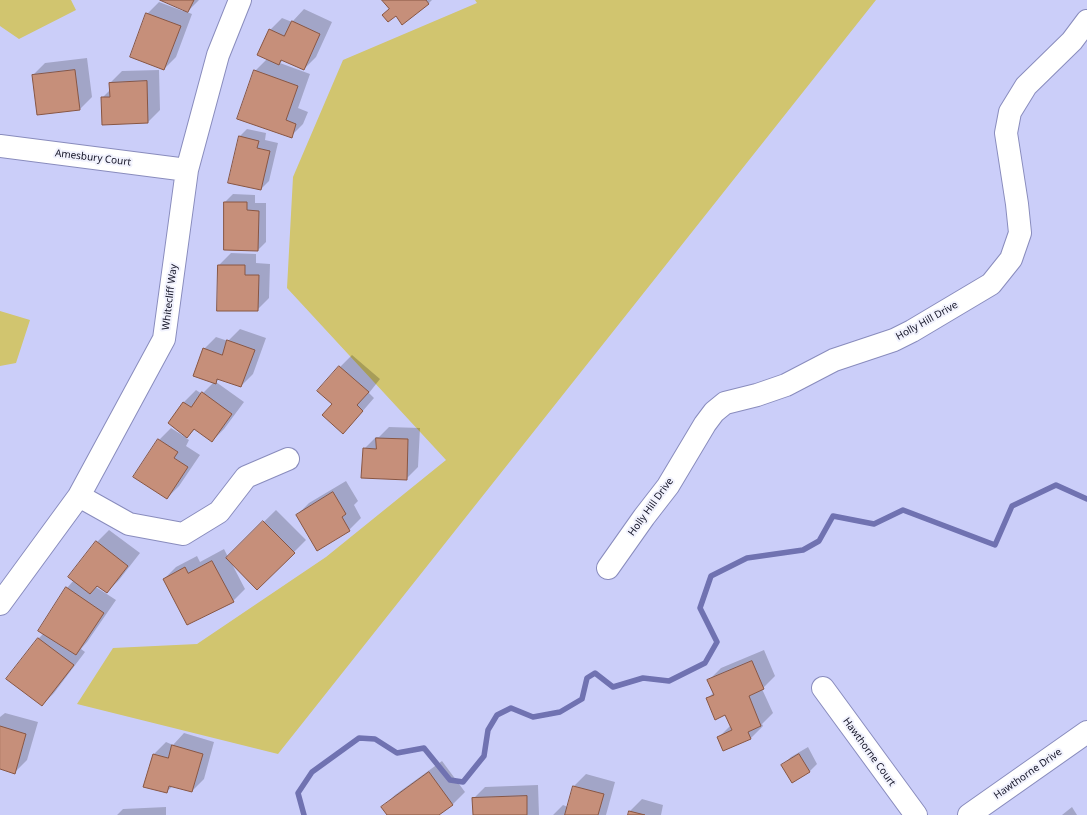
<!DOCTYPE html>
<html>
<head>
<meta charset="utf-8">
<style>
	body { margin:0 }
	canvas { display:block; background:#cbcef9 }
</style>
</head>
<body>
<canvas width="1087" height="815"></canvas>
<script>
const context = document.querySelector('canvas').getContext('2d');
context.lineJoin = 'round';
function paint(path, color) {
  context.fillStyle = color;
  context.fill(path, 'evenodd');
}
function strokePath(path, color, width, dash) {
  context.strokeStyle = color;
  context.lineWidth = width;
  context.lineCap = dash ? 'butt' : 'round';
  context.setLineDash(dash || []);
  context.stroke(path);
}
function label(font, color, halo, rows, align = 'center') {
  context.font = font + ' "Noto Sans",sans-serif';
  context.lineWidth = 4;
  context.setLineDash([]);
  context.textBaseline = 'middle';
  context.strokeStyle = halo;
  context.fillStyle = color;
  for (const [text, x, y, turn = 0] of rows) {
    context.save();
    context.translate(x, y);
    context.rotate((+turn || 0) * Math.PI / 180);
    context.textAlign = isNaN(turn) ? turn : align;
    if (halo) context.strokeText(text, 0, 0);
    context.fillText(text, 0, 0);
    context.restore();
  }
}
paint(new Path2D(`
	M0,0h71l5,10 -57,29 -19,-13z
	M475,0h401l-598,754 -201,-50 36,-56 84,-4 129,-87 120,-97 -159,-172 6,-111 50,-117 134,-57z
	M0,311l30,9 -14,43 -16,3z`), '#d1c56f');
paint(new Path2D(`
	M163,0h36l-12,12 5,2 -16,43 -12,12 -17,-55 12,-12 24,9 1,-2z
	M383,0h49l-4,4 -32,11h-13l7,-7z
	M304,9l28,13 -16,35 -12,12 -21,-9 -3,3 30,11 -12,34 10,4 -5,12 -12,12 -36,-65 12,-12 3,-29 12,-12 10,4z
	M87,58l5,39 -12,12 -47,-34 12,-12z
	M159,70l1,40 -12,12 -46,-24 9,-9 -1,-6 12,-12z
	M247,129l19,4 -1,7 13,3 -9,38 -8,8 -22,-52z
	M233,194l22,1v8h11v39l-8,8 -33,-48z
	M231,253l25,1v9l14,1 -1,34 -12,12 -38,-45z
	M240,329l26,9 -13,36 -12,12 -22,-7 -3,3 28,20 -20,27 -12,12 -17,-12 -9,9 3,2 -3,6 14,9 -21,31 -12,12 -8,-58 12,-12 14,9 1,-1 -17,-13 15,-21 12,-12 6,4 12,-12 -10,-33 12,-12 12,4z
	M352,355l28,24 -11,14 5,5 -19,22 -12,12 -10,-28 -14,-13 21,-24z
	M389,427l31,1 -2,39 -12,12 -42,-30 12,-12h3z
	M346,481l12,20 -4,4 7,13 -12,12 -52,-15 12,-12z
	M276,510l30,30 -49,49 -25,-25 13,25 -12,12 -69,-22 12,-12 21,-11 3,6 24,-13 4,8z
	M109,530l31,23 -21,27 -12,12 -9,-7 -2,2 20,13 -29,42 -6,7 4,3 -31,41 -12,12 -34,-26 31,-41 5,-5 23,-45 7,-8 -5,-3 28,-35z
	M764,650l11,26 -13,13 11,24 -11,11 1,2 -12,12 -27,12 -5,-13 12,-12 -5,-11 -18,-16 6,-6 -5,-12 12,-12z
	M5,713l33,9 -11,38 -12,12 -15,-4v-51z
	M184,733l30,9 -10,37 -12,12 -19,-5 -7,6 -12,-38 12,-12 7,3z
	M808,747l9,17 -8,8 -26,-7 8,-8z
	M442,761l23,31 -12,12 -15,11h-49l-6,-8 12,-12z
	M586,774l29,8 -9,33h-53l10,-10 5,2 6,-21z
	M538,785l1,30h-65l-1,-16 12,-12z
	M642,799l21,6 -2,10h-32l1,-4z
	M166,807v8h-49l6,-6z
	M1072,807l5,8h-15z`), '#0003');
strokePath(new Path2D(`
	M304,815l-6,-22 14,-21 47,-34 16,1 22,14 27,-5 26,32 13,2 21,-26 4,-26 9,-15 14,-7 22,9 27,-5 22,-13 5,-21 8,-5 18,14 30,-9 26,3 36,-18 12,-21 -17,-34 11,-32 36,-18 56,-8 16,-9 14,-25 41,8 29,-14 92,35 17,-39 44,-21 31,14`), '#7072b1', 5.5);
const building = new Path2D(`
	M160,0h34l-6,12z
	M382,0h44l3,4 -27,21 -6,-9 -8,6 -6,-7 7,-6z
	M146,13l35,13 -17,44 -34,-13z
	M292,21l28,13 -16,36 -23,-10 -2,5 -22,-10 12,-26 15,7z
	M75,70l5,40 -43,5 -5,-40z
	M254,70l44,16 -12,34 10,4 -4,14 -55,-19z
	M147,81l1,42 -46,2 -1,-28h9l-1,-14z
	M239,136l20,5 -2,7 13,3 -9,39 -33,-7z
	M224,202h23v8l12,1 -1,40 -34,-1z
	M218,265h27v10h14l-1,36h-41z
	M227,340l28,10 -14,37 -24,-8 -1,5 -23,-8 10,-28 19,7z
	M339,366l30,26 -12,13 6,6 -20,23 -21,-19 10,-11 -15,-13z
	M202,392l30,22 -20,28 -18,-13 -7,9 -19,-15 15,-21 8,5z
	M376,438l32,1 -1,41 -46,-2 2,-30 13,1z
	M158,439l20,13 -4,6 14,9 -21,32 -34,-22z
	M333,492l13,22 -4,3 8,14 -33,20 -21,-36z
	M263,521l32,32 -38,37 -31,-32z
	M96,541l32,25 -21,27 -10,-7 -7,8 -22,-17z
	M212,561l22,41 -47,23 -24,-46 22,-12 3,6z
	M66,587l38,26 -28,42 -38,-24z
	M38,638l36,27 -32,41 -36,-27z
	M752,661l12,28 -15,7 12,30 -13,6 3,7 -28,12 -6,-14 15,-7 -7,-15 -10,5 -9,-22 8,-3 -7,-15z
	M0,726l26,8 -11,40 -15,-5z
	M172,745l31,9 -11,38 -23,-6 -2,7 -24,-6 10,-33 15,4z
	M799,754l11,18 -18,11 -11,-18z
	M429,772l24,33 -14,10h-52l-6,-8z
	M573,786l31,8 -6,21h-33z
	M527,796v19h-54l-1,-17z
	M629,811l16,4h-17z`);
paint(building, '#c68f7a');
strokePath(building, '#885643', 1);
const minor = new Path2D(`
	M0,146l187,24
	M79,496l50,28 54,10 36,-22 27,-35 42,-18
	M608,568l36,-51 24,-31 37,-62 9,-12 11,-9 32,-8 29,-10 48,-25 60,-20 18,-9 79,-47 20,-25 9,-26 -3,-29 -11,-71 4,-21 16,-26 46,-45 15,-20
	M0,604l79,-108 85,-157 23,-169 31,-115 22,-55
	M823,688l93,127
	M969,815l118,-83`);
strokePath(minor, '#898cbd', 24);
strokePath(minor, '#fff', 22);
label('10px', '#111124', '#f1f2fd', [
	["Amesbury Court",93,158,7],
	["Whitecliff Way",170,297,-83],
	["Holly Hill Drive",927,321,-29],
	["Holly Hill Drive",651,507,-54],
	["Hawthorne Court",869,752,54],
	["Hawthorne Drive",1028,774,-35]
]);
</script>
</body>
</html>
